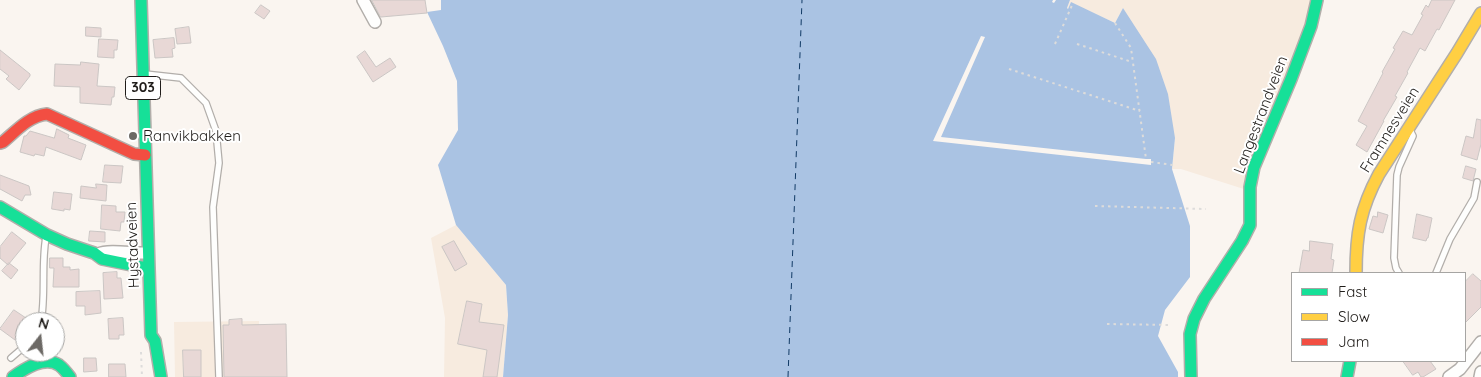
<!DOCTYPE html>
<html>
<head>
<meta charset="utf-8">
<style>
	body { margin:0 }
	#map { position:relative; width:1481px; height:377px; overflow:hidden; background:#faf5f0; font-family:Quicksand,sans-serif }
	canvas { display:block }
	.legend { position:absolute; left:1291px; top:272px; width:175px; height:90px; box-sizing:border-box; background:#fff; border:1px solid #a6a5a3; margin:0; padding:6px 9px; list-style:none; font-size:15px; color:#201d1a }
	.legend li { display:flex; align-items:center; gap:10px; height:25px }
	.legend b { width:25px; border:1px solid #a6a5a3 }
	.north { position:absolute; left:15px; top:312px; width:50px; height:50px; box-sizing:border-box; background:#fff; border:1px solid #a6a5a3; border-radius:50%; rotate:16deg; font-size:14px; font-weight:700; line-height:20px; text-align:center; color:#201d1a }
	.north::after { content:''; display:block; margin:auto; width:18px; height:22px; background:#6c6965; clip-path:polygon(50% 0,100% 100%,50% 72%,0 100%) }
</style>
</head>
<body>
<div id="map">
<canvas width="1481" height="377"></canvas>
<ul class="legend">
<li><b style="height:6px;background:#16e098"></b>Fast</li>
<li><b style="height:6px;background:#ffcf43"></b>Slow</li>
<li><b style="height:6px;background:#f24e42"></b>Jam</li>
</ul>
<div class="north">N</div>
</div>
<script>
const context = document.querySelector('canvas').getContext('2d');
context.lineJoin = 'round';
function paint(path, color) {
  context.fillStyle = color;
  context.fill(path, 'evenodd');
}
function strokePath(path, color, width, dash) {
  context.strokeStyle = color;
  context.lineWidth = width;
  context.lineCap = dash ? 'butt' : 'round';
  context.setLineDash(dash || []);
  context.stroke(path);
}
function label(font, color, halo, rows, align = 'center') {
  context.font = font + ' Quicksand,sans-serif';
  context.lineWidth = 4;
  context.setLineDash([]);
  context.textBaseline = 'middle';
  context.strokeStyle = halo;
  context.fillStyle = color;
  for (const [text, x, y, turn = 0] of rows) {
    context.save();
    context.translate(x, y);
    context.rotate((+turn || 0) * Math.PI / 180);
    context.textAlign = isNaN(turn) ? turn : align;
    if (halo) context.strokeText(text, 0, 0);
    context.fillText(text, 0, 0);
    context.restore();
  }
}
paint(new Path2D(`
	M1070,0h247l-67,191 -69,-22h-9l3,-31 -52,-130 -8,15 -44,-20 -3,6 -1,-1z
	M456,225l50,60 2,30 -5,62h-59l1,-59 -14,-80z
	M259,321l1,56h-85l-1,-55z`), '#f7ebdf');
paint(new Path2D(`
	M441,0h612l-1,2 2,1 2,-3h14l-3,8 1,1 3,-7 44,21 8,-15 33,51 12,35 7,44 -3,31 18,57v51l-25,33 -7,26 20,36v5h-675l5,-62 -2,-30 -50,-60 -18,-60 20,-35 -1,-49 -14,-35 -16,-34 14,-2z`), '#aac3e3');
paint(new Path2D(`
	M981,36l4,1 -44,100 205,22h5v6l-218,-24z`), '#faf5f0');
strokePath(new Path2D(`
	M788,377l14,-377`), '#113a65', 1, [6, 5]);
const building = new Path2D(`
	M372,0h53l2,13 -46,4z
	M1432,0h23l-16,30 -2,-1 -12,22 -5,-3 -13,24 1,1 -13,23 2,1 -14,24h1l-17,31 -11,-7 11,-19 -9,-5 25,-48 -1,-1 13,-23 -2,-1 10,-17 9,4 11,-20 -2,-1 5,-9 2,2z
	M261,5l9,6 -6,8 -9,-6z
	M86,27l15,1v9l-15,-1z
	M189,27l2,16 -14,1 -2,-15z
	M174,38l1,10 -3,1 1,8 -18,1 -2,-18z
	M99,39l19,1 -1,10h-3v8l-16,-1z
	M0,50l30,24v2l-11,14 -13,-11 3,-3 -9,-7z
	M365,51l11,16 14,-9 6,9 -23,15 -16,-25z
	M81,62l18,2 -2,22 18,1 -1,10h-2l-1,8 -31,-2v-16l-26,-1 1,-22 25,1z
	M1477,119l4,1v24l-4,16 -16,-5 5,-19 7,2z
	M57,129l12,6 -1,3 18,7 -5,15 -35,-13 -2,9 -9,-2 -1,2 -14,-4 4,-16h2l4,-5 24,7z
	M105,165l18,1 -2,17 -18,-1z
	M1466,166l10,3 -3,12 -10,-3z
	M0,175l29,11 2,9h-6l-3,6 -22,-12z
	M96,184l11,1 -1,16 -26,-3 1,-12 15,2z
	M54,192l18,2 -2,16 -6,-1v2l-12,-2z
	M102,205l14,1v6h9l-1,10h-3l-1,9 -19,-2z
	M1378,212l10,3 -5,18 -14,-4 4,-13 4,1z
	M1417,214l15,4 -4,20h-1l-1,3 -13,-3z
	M90,231l15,1v10l-16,-1z
	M12,232l14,11 -18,22 -8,-7v-11z
	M454,241l13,23 -12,7 -13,-24z
	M1310,241l23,3 -2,15 3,1 -2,13h-33l4,-23 6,1z
	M50,258h13v9h7v3l9,-1v18h-26l1,-19h-4z
	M9,263l9,7 -7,9 -9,-8z
	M117,272v6h4l2,20 -19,1 -1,-26z
	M1473,274l8,7v26l-16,16v-41z
	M100,291l1,22 -16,2v-9h-9v-14z
	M467,301l15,3 -3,18 25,3 -7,52h-14l4,-27 -29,-6z
	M14,310l12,8 -5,7 2,2 -8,13 -15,-11z
	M123,318l1,17h-5v4h-10l-1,-20z
	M242,319v6l44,-1 1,53h-63l-1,-52h6v-5z
	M183,350h18v27h-17z
	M84,358h12l1,13 -13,1z
	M1403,361h27l6,8 -13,8h-2l-3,-5 -5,3z
	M109,364h16l1,13h-17z`);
paint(building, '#e8d8d6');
strokePath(building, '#cbc6c4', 1);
const lane = new Path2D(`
	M145,74l36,4 25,25 10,28 3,32 -6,44 6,170
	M1399,273l-3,-5 -2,-10 3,-83 2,-8 14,-31 -3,-6
	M1436,273l14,-34 24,-41 3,-16
	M41,322c5,-28 0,-57 5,-85
	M11,358l14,-12`);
const street = new Path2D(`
	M363,0l12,22
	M98,254c12,-5 36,0 50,-1
	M1449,377l11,-8 21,-27
	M1480,377l1,-5`);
const fast = new Path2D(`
	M141,0l10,335 4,6 6,36
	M0,207l47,28 20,9 27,9 8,6 39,8h7
	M13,377c11,-8 32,-21 46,-12 4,3 8,8 11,12
	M1191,377l-1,-43 4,-15 10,-20 38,-58 8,-16v-38l4,-20 37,-88 20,-53 6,-26
	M1347,377l3,-16`);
const slow = new Path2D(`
	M1356,273c0,-39 4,-64 23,-99l78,-121 24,-40`);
const jam = new Path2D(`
	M0,143l3,-1c13,-11 26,-26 44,-28l87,40 11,1`);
strokePath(lane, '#b2aeaa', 8);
strokePath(street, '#b2aeaa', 14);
strokePath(fast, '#b2aeaa', 14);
strokePath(slow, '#b2aeaa', 14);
strokePath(jam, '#b2aeaa', 14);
strokePath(new Path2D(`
	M1115,23l16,25 15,111
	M1055,44l18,-41
	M1077,44l55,18
	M1009,69l131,42
	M1151,162l22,3
	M1095,206l111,3
	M1107,324l65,1
	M141,352l1,25`), '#dddcdb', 2, [2.5, 4]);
strokePath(lane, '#fefefd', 5.5);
strokePath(street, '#fefefd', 11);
strokePath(fast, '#16e098', 11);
strokePath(slow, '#ffcf43', 11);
strokePath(jam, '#f24e42', 11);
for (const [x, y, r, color] of [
	[133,136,5,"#6c6965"]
]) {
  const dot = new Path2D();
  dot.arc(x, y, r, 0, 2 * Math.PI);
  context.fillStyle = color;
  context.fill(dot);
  strokePath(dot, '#fff', 2);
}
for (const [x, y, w] of [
	[143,88,35]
]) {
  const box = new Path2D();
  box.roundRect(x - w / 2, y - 11.5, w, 23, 4);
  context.fillStyle = '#fff';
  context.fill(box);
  strokePath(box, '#201d1a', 1);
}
label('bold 14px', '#201d1a', null, [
	["303",143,88]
]);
label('15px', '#201d1a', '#fff', [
	["Langestrandveien",1261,115,-69],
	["Framnesveien",1390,130,-58],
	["Hystadveien",133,245,-92]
]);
label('15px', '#201d1a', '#fff', [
	["Ranvikbakken",143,136]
], 'left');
</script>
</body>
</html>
